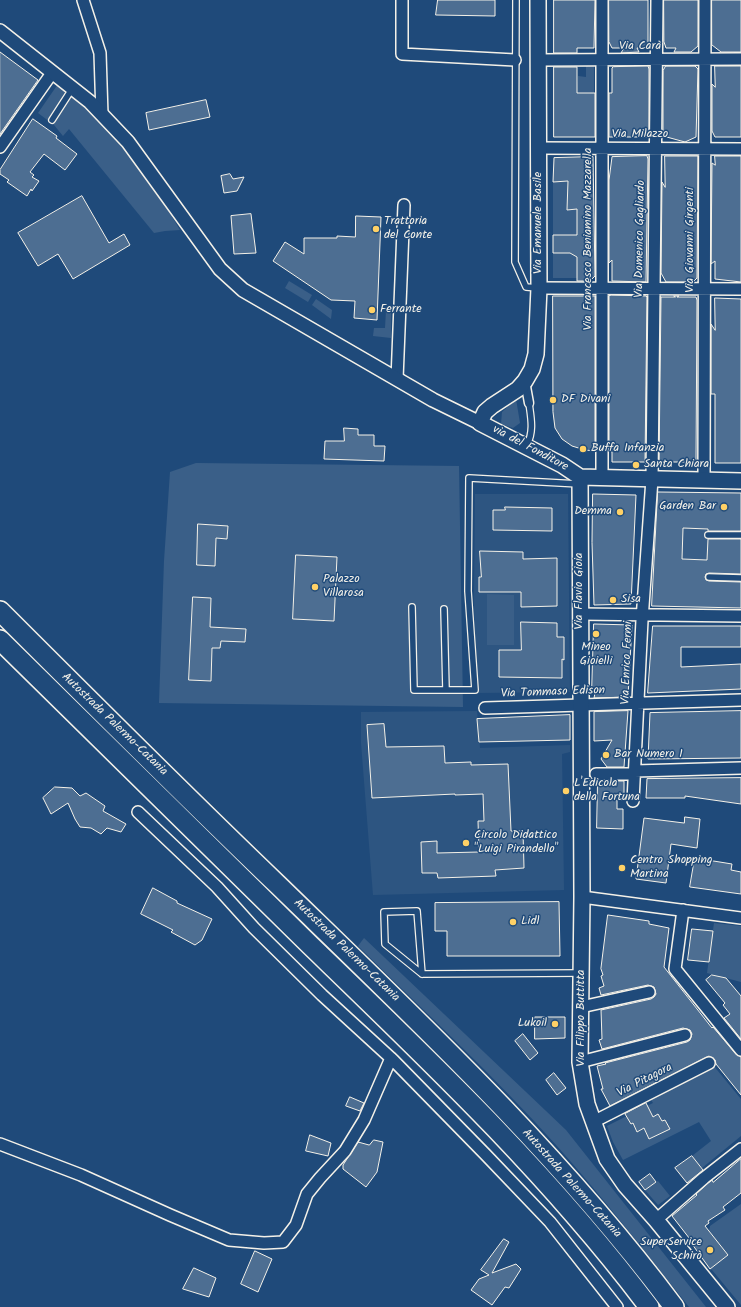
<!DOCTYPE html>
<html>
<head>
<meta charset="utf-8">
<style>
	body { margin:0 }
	canvas { display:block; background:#1f4a7a }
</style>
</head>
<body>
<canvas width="741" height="1307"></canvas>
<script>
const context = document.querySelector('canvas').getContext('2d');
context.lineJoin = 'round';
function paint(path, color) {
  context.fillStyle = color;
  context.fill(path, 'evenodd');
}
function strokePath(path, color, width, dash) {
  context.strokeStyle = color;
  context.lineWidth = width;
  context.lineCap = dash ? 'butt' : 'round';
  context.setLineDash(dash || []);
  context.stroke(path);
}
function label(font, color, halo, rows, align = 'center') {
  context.font = font + ' Kalam,sans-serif';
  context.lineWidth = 3;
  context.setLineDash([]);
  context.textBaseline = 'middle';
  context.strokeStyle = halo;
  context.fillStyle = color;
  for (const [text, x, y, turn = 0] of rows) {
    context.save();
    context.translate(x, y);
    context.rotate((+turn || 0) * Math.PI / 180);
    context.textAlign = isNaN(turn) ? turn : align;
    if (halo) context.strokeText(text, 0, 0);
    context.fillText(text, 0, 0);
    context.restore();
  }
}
paint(new Path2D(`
	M475,494h93l2,198 -94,1 -2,-94z
	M477,711l3,37 90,-3v7l-8,2 2,136 -191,5 -12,-152v-31z`), '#2d5581');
paint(new Path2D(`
	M586,66h8v27h-17l1,-17 8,1z
	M58,84l8,5 -4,8 6,4 4,-4h3l13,9 -2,2 7,4 36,39 29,43 22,36 -15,1 -11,2 -85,-104 -6,7 -9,-11 -16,-12z
	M577,181v17h-10v11h10v26h-24v-53z
	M553,253h24v25h-24z
	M289,281l23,14 -4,7 -23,-14z
	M316,299l16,11 -1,9 -19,-14z
	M386,311l5,1v26l-18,-2 1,-8h11z
	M516,399l4,24 -7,5 -12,-4 1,-12z
	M196,463l263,3 4,241 -304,-4 5,-142 6,-89z
	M683,528l26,1 -2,31 -25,-1z
	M487,594l27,1v50h-27z
	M714,923l27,3v56l-34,-9z
	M364,938l202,192 140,177h-17c-43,-55 -86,-109 -132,-161 -63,-70 -132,-134 -199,-200z
	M713,1065l28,34v37l-39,32 -10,-12 19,-15 -12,-19 -76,38 -10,-18 -6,-16 46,-23 -4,-6z
	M658,1181l12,15 -12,9 -13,-15z
	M741,1204v101l-29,-35 -2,-1 18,-14 -9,-12h-1l-9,-12 1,-5z`), '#3a5f88');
const building = new Path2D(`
	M438,0h57v16l-59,-1z
	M554,0h41l-1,48h-17v5h-23z
	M609,0h39v48h-11l2,4 -18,1 3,-5h-12l-3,-6z
	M664,0h34v46l-7,6h-17l2,-4h-10l-2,-6z
	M712,0h29v52h-20l-9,-7z
	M0,52l38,28 -38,54z
	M648,66l1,3v62h-2v6h-38v-44h3v-25l1,-1z
	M666,66h29l3,3 -2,68 -11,5 -22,-6v-65z
	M715,66h26v71h-26l-3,-6v-47l3,3z
	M554,67h23v26h18v44h-41z
	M206,100l4,17 -61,13 -3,-17z
	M33,119l24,17 -1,2 21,16 -12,16 -21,-16 -14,18 4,3 -2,2 7,4 -7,10 -1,-2 -4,7 -20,-14 2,-2 -9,-6v-4z
	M647,156l1,3 -2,123 -34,-1v-21l-3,3v-83l3,-23z
	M665,156h33l-1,122 -4,4h-27l-5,-9 1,-91 3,5z
	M715,156h26v126l-26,-3v-18l-4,3 1,-101 3,2z
	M593,157l2,119 -5,5h-13v-24l-7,-4h-17v-18h24v-26l-10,1 1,-29 -15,1 1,-24z
	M230,174l3,5 11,-2 -7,14 -13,2 -3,-17z
	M82,196l27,47 15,-9 6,11 -57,34 -15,-25 -20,12 -20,-33z
	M251,214l5,39 -22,1 -3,-38z
	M356,216l25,1 -4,103 -23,-2 1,-17 -24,-1 -58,-39 12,-19 19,12v-16h33v-2l18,1z
	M612,295l34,1 1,1 -2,165h-33v-10l-3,-1v-155z
	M553,296h42v155l-10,-1 -13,-4 -10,-7 -7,-11 -2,-16z
	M674,296h5l-2,1h19l1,3 -1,162h-37l2,-165h14z
	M715,298l26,1v164h-26v-69h-4v-70l4,6z
	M344,428l14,1v6h16v11h11l-1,15 -60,-2 1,-18h19z
	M658,492l83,1v38h-33v-2l-25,-1 -1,31 25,1 1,-21h33v35l-32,-1 -3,1 -1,3 1,3 3,1 32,1v26l-89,-2z
	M593,494l43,1 -5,109 -37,1 -2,-62z
	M505,507l47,1v23l-59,-1v-20h12z
	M198,524l30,2 -1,13 -11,-1 -1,28 -18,-1z
	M480,551l43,1v7l34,-1v48l-36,1v-15h-42v-15h2z
	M296,555l41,2 -3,64 -41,-2z
	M193,597l18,1 -1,29 36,2 -1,13 -24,-1 -1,7h-8l-1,33 -22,-1z
	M521,622l36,1v14h7v23l-2,-1v19l-63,-1v-27h22z
	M594,624l38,1 -4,72 -34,1 1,-5h-3z
	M653,626h88v21h-60v20l60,-3v25l-93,4z
	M628,711l-4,56h-17l-6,-8 11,-19 -18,1v-29z
	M741,711v47l-93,1 2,-46z
	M570,715v25l-91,2 -2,-23z
	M384,724l2,23 58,-1 1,17 26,-1v3l37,-1 3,67h12l1,37 -29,2 1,6 -58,2 -1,-5h-15l-1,-31 16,-1v12l42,-1 -1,-31h6l-1,-27 -28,1v-1l-83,4 -5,-73z
	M741,778v26l-56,-8v2h-39l1,-19z
	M598,781h26v19h-7v9h6v20l-26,-1z
	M55,787l17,1 8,8 6,-3 19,13 -2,5 23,13 -5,8 -14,-4 -6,6 -10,-6 -11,-1 -5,-8 -7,-16 -17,11 -8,-16z
	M685,817l15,2 -3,29 -26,-4 -5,39 -30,-4 8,-61 40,5z
	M695,858l37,6 -1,6 10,2v22l-51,-7z
	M153,888l24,13v2l35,16 -10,21 -7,5 -24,-13 2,-2 -32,-16z
	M559,902l1,54h-113v-25h-12v-28z
	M608,915l41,6v3l20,4 -5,39 48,61 1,-1 23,27 5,3v38l-25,-31 -1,-4 -6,-4 -99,50 -9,-17h2l-6,-23 9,-2 -1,-1 82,-21 3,-2 2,-6 -2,-4 -7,-2 -81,21 -3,-9 3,-1 -1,-29 50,-11 3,-2 2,-3 -2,-7 -6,-2 -47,10 -2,-7 5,-2 -3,-10 2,-1 -2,-6z
	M692,929l21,2 -4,31 -21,-2z
	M712,975l14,3 15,18v43l-17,-21 6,-4 -7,-9 2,-2 -19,-23z
	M535,1017h30v21l-30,1z
	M523,1034l15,19 -8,7 -15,-19z
	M554,1073l12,15 -9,7 -11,-15z
	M350,1097l14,6 -4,8 -14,-5z
	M646,1103l7,14 5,-3 4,7 3,-1 5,9 -21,10 -5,-11 -7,4 -4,-9 -2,1 -6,-10z
	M310,1135l21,8 -3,13 -22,-5z
	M374,1140l9,2 -6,30 -11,15 -23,-18v-4l15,-23 11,3z
	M692,1156l11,14 -16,13 -12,-15z
	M741,1159v34l-18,14 2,3 -17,11 1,2 -4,3 23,29 -18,14 -18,-25 1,-1 -21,-27 25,-21 -1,-1 12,-11 4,-3 1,2z
	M650,1174l6,8 -11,8 -6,-8z
	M504,1239l5,3 -17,31 24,-9 5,5 -12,19 -4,-1 -13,18 -21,-15 8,-11 10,-4 -8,-5z
	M255,1251l17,8 -14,33 -17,-8z
	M194,1268l22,10 -7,19 -26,-8z`);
paint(building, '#4d6e92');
strokePath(building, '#f4f1e8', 1);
const service = new Path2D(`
	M516,0l-1,262 11,25 12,1
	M52,120l20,-31
	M527,445c7,-14 4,-27 2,-42
	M708,535h33
	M709,577l32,1
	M412,607l2,83h61l-7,-99 1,-113 110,6
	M444,609l2,81
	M422,974l-37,-30 -1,-32 33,-1 5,63 159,-1`);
const pedestrian = new Path2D(`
	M525,381l4,22`);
const minor = new Path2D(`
	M83,0l17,53 2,62
	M402,0v54l113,6
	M602,0v477
	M538,60l203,-1
	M0,147l52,-74
	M539,148l202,1
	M539,288l202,1
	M397,379l7,-174
	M704,480l1,-480
	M580,614l161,2
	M485,708l256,-8
	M635,771l106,-3
	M596,774h39
	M633,801l9,-181 10,-141 5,-479
	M138,812l79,75 37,41 68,67 71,65 93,95 64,67 67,85
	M582,897l159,21
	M683,910l-8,59 66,81
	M581,1007l68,-15
	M580,1062l105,-27
	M593,1122l116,-59
	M0,1144l81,31 89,40 59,25 35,3 19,-1 13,-17 11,-31 13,-16 25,-27 19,-31 27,-62
	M656,1220l48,-42 37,-29`);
const tertiary = new Path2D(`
	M0,31l90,71 38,40 92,127 23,21 190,110 47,23`);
const secondary = new Path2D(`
	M538,0l1,288 -3,66 -4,15 -7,12 -7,8 -26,17 -7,6 -5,11 82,42 18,12
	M580,477l2,420 -2,165 7,42 20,55 18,26 31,35 71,87
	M580,477l161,4`);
const motorway = new Path2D(`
	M0,611c92,92 184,184 278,274 138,134 280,267 396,422
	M0,640c103,102 206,204 310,305 119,115 240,230 339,362`);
strokePath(service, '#f4f1e8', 8);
strokePath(pedestrian, '#f4f1e8', 11);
strokePath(minor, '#f4f1e8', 14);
strokePath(tertiary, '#f4f1e8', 16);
strokePath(secondary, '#f4f1e8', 18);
strokePath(motorway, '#f4f1e8', 22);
strokePath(service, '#1f4a7a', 5.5);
strokePath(pedestrian, '#1f4a7a', 8);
strokePath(minor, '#1f4a7a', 11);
strokePath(tertiary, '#1f4a7a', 13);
strokePath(secondary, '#1f4a7a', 15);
strokePath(motorway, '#1f4a7a', 19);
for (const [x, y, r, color] of [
	[376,229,4,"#ffd166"],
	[372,310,4,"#ffd166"],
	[553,400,4,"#ffd166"],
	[583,449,4,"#ffd166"],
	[636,465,4,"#ffd166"],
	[724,507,4,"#ffd166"],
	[620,512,4,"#ffd166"],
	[315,587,4,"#ffd166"],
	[613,600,4,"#ffd166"],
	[596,634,4,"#ffd166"],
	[606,755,4,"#ffd166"],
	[566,791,4,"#ffd166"],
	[466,843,4,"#ffd166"],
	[622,868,4,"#ffd166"],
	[513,922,4,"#ffd166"],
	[555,1024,4,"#ffd166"],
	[710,1250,4,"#ffd166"]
]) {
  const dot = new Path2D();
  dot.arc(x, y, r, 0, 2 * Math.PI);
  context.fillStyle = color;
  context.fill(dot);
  strokePath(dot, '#1f4a7a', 1.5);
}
label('12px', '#f4f1e8', '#1f4a7a', [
	["Via Carà",640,47],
	["Via Milazzo",640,135],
	["Via Emanuele Basile",539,223,-90],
	["Via Francesco Beniamino Mazzarella",589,239,-90],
	["Via Domenico Gagliardo",641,239,-89],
	["Via Giovanni Girgenti",691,240,-90],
	["via del Fonditore",530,449,28],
	["Via Flavio Gioia",580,591,-90],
	["Via Enrico Fermi",628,663,-88],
	["Via Tommaso Edison",553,693,-2],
	["Autostrada Palermo-Catania",114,725,44],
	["Autostrada Palermo-Catania",346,951,44],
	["Via Filippo Buttitta",582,1018,-90],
	["Via Pitagora",645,1081,-27],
	["Autostrada Palermo-Catania",571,1184,48]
]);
label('12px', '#f4f1e8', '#1f4a7a', [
	["Trattoria",384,222],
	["del Conte",384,236],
	["Ferrante",380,310],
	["DF Divani",561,400],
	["Buffa Infanzia",591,449],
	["Santa Chiara",644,465],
	["Garden Bar",716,507,"right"],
	["Demma",612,512,"right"],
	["Palazzo",323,580],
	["Villarosa",323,594],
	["Sisa",621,600],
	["Mineo",596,648,"center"],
	["Gioielli",596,662,"center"],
	["Bar Numero 1",614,755],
	["L'Edicola",574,784],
	["della Fortuna",574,798],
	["Circolo Didattico",474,836],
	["\"Luigi Pirandello\"",474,850],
	["Centro Shopping",630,861],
	["Martina",630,875],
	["Lidl",521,922],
	["Lukoil",547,1024,"right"],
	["SuperService",702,1243,"right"],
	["Schirò",702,1257,"right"]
], 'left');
</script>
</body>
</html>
